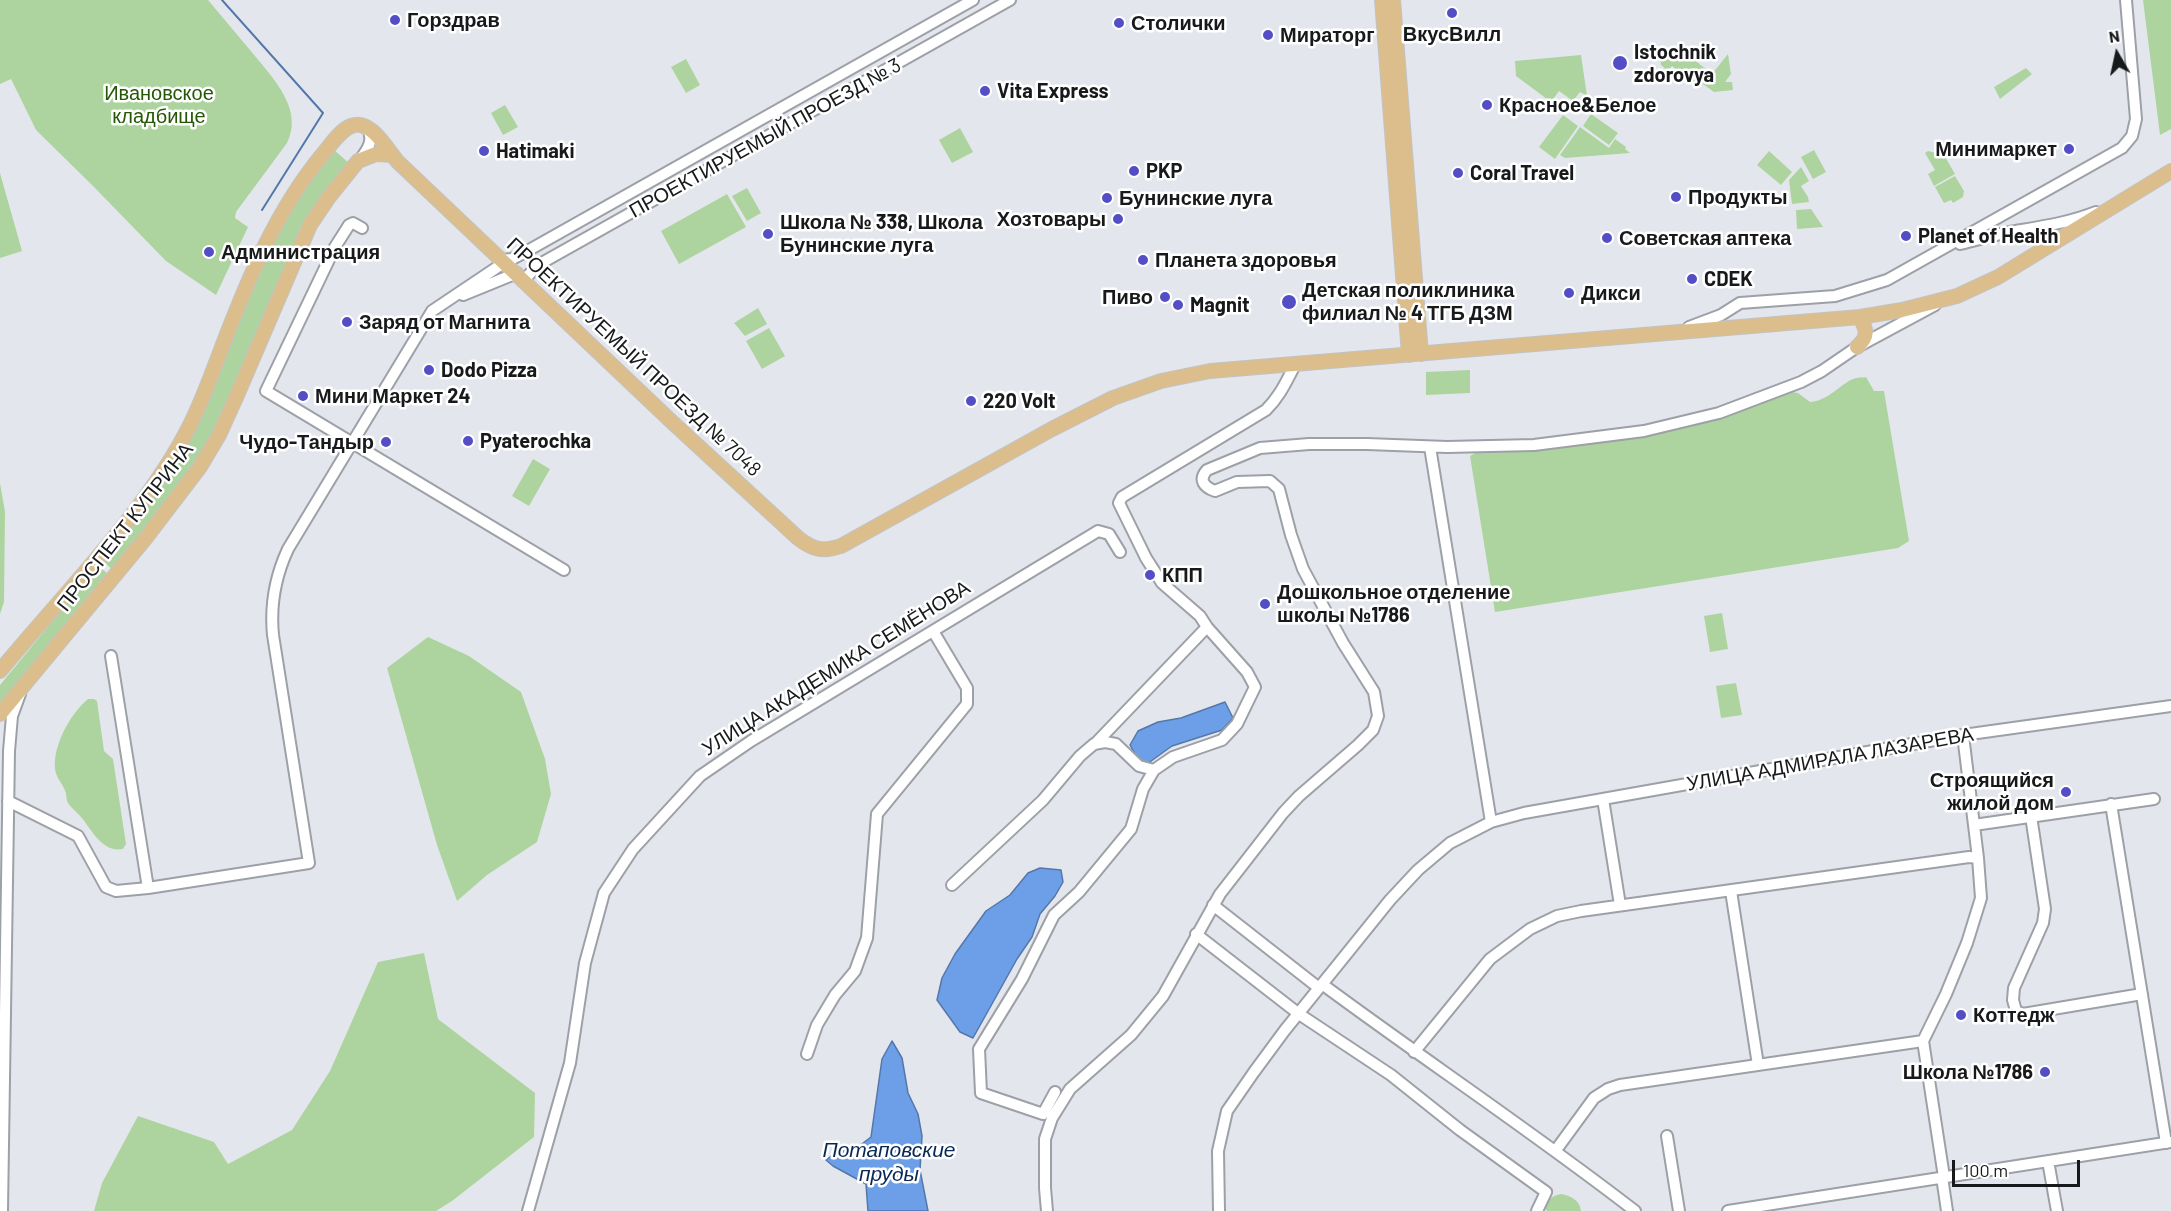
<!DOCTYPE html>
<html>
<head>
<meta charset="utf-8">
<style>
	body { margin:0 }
	#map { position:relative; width:2171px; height:1211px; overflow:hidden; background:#e3e7ed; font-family:Barlow,sans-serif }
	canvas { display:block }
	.north { position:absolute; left:2087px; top:24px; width:60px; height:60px; -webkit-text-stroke:4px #fff; paint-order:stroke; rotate:351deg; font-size:16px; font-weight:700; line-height:24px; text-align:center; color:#18191b }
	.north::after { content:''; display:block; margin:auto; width:21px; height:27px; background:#18191b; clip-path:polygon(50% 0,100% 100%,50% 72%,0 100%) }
	.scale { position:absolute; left:1952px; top:1160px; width:128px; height:27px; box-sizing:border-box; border:3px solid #18191b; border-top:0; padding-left:8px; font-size:18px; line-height:21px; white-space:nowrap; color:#18191b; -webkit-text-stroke:4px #fff; paint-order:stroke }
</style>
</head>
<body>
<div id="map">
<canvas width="2171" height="1211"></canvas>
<div class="north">N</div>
<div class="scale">100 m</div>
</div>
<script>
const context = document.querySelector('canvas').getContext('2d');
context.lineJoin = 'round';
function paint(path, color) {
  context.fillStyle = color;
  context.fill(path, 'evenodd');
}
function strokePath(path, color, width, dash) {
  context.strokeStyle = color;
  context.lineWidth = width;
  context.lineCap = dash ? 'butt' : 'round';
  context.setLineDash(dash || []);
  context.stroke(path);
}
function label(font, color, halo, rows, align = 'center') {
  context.font = font + ' Barlow,sans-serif';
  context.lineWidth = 5;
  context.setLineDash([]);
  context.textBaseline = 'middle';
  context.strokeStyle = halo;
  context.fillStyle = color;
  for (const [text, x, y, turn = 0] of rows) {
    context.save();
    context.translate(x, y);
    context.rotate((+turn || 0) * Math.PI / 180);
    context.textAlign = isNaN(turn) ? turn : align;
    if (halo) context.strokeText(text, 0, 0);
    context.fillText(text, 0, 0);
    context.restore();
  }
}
paint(new Path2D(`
	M0,0h208c14,17 28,33 42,50 20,25 55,58 37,93l-51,69 -1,6 13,9 -32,68 -50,-34 -73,-75 -57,-56 -25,-51 -11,5z
	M2143,0h28v129l-11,6z
	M1684,48l4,3 -1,3 25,20 16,-20 3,20 -6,8h7l1,8 -19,2 -11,-8 -3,3 -28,-21 -4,5 -7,-6 -2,-15z
	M1581,55l6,41 -7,-4 -7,9 -14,-10 -8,11 -35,-26 -1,-15z
	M686,59l14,26 -14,8 -15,-26z
	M2026,68l6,6 -32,25 -6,-12z
	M505,105l13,22 -15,8 -12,-22z
	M1591,114l27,19 -9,12 -26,-19z
	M1563,115l15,11 -23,33 -16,-12z
	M1580,127l29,21 6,-9 11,8 -1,2 5,4 -65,5 -5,-3z
	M960,128l13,24 -21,11 -13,-23z
	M334,150l15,13 -24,30 -110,239 -21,33 -81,105 -12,-10 28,-33 114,-216 21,-51 22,-42 24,-38z
	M1814,150l12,22 -13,7 -12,-22z
	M1769,151l23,21 -11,13 -24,-20z
	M1928,151l16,4 11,19 -21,12 -6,-12 7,-4 -10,-17z
	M1801,167l8,14 -8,5 7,11 1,5 -17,2 -3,-24z
	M0,173l22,78 -22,7z
	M1955,176l9,15 -1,6 -10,6 -2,-3 -7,3 -9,-16z
	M747,188l14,25 -14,8 -15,-25z
	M727,194l19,33 -67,37 -18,-33z
	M1811,209l12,18 -26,2 -1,-19z
	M758,308l9,16 -22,12 -11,-13z
	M769,328l16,28 -23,13 -16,-28z
	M1470,370v23l-44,2v-23z
	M1866,377l8,14h10l25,150 -11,7 -403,64 -25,-156 9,-5c107,0 213,-20 313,-59l6,1 12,9c20,-1 33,-22 47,-24 3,-1 6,0 9,-1z
	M533,459l17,10 -21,37 -17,-10z
	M0,483l5,29 -1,90 -4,12z
	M98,566l9,7 -107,130v-18z
	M1722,613l6,36 -18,3 -6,-36z
	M428,637l41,19 52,36 24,67 6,35 -14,48 -50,33 -30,26 -20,-56 -50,-177z
	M1736,683l6,32 -21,3 -5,-32z
	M88,699h6l3,2 7,50 9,8 13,85 -3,5c-21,4 -31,-19 -42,-32 -4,-5 -10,-9 -13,-14 -2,-4 -1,-4 -2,-9 -1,-8 -10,-15 -11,-25 -2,-24 15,-55 33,-70z
	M424,953l14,66 97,74 -1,44 -82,64 -16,10h-342l8,-28 36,-67 76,26 14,22 64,-34 38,-59 48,-109z
	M1561,1194c10,2 19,6 20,17h-34l-2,-3c2,-9 7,-12 16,-14z`), '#add49e');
const water = new Path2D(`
	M1225,702l8,16 -11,12 -50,16 -25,18 -8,-3 -9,-16 8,-14 20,-9 23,-4z
	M1040,868l21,2 2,12 -8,14 -15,18 -8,23 -15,22 -44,79 -13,-6 -23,-32 5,-22 13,-24 31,-43 24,-16 18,-22z
	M892,1041l10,17 6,35 10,21 4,22 -2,34 8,41h-60l-2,-27 -33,-18 -7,-6 12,-9 16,-1 17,-13 11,-78z`);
paint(water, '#6d9fe8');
strokePath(water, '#5477aa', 1.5);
strokePath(new Path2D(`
	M222,0l101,113 -61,97`), '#5477aa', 2);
const minor = new Path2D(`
	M359,161c8,-11 16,-20 8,-34
	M362,228l-9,-5 -4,2 -14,22 -69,144 298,179
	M1960,244c16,-4 33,-9 50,-12 29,-5 59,-9 86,-20
	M502,260l10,-1 17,-9 444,-250
	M524,280l14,-15 472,-265
	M463,295l54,-22
	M1689,327l32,-12 19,-12 95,-7 52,-16 235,-132 10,-12 4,-17 -10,-119
	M1430,447l61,375 33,-9 439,-78 208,-29
	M111,656l37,232
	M1095,744l112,-117
	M1603,799l17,106
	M8,801l70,35 28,51 10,4 32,-3 161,-25 -36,-228c-3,-31 2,-58 15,-86l144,-238 73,-49
	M2111,804l55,339
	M2031,816l14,93 -2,14 -29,65 -1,12 3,11 7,3 119,-20
	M1974,825l180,-26
	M952,885l91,-85 37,-44 14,-12 11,-2 11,2 23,22 15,4 19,-13 49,-17 15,-16 18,-37 -8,-15 -40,-45 -7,-11 -38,-33 -16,-25 -27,-55 3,-6 144,-87c14,-14 20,-28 29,-45
	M1731,891l27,174
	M1213,905l106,83
	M1196,934l103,80 92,61 69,55 86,62 -9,19
	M1322,984c104,77 211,148 313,227
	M1414,1052l76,-93 40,-30 27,-13 24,-5 388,-54 9,1
	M807,1054l10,-29 18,-30 20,-24 12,-33 10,-124 90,-110v-16l-34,-57
	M1055,1092l-12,22 -62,-21 -2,-44 43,-70 32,-64 25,-23 52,-63 12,-40 11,-19
	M1667,1136l12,75
	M1556,1150l38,-52 14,-9 12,-4 303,-44
	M2048,1161l9,50
	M1942,1177l5,34
	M1944,1177l-21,-136 23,-47 21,-51 14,-45 -3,-40 -15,-123
	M2,1211l7,-460 3,-35 8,-22
	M528,1211l42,-148 15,-100 19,-70 29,-44 67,-73 51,-35 347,-210 11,3 11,18
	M1047,1211l-2,-23v-49l7,-21 18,-29 61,-54 32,-39 57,-102 63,-81 16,-17 59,-51 15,-15 5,-14 -4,-24 -31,-49 -40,-74 -12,-34 -12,-46 -9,-8 -33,1 -22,9c-11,-4 -17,-11 -8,-21l53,-22 49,-4h58l80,3 87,-2 110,-14 75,-18 82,-31 21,-11 35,-24 78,-42
	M1219,1211l-1,-60 9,-40 27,-39 31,-42 55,-68 50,-62 28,-30 32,-27 41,-21
	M1728,1211l443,-69`);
const major = new Path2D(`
	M1382,0l27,355
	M1393,0l28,354
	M1857,347c12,-11 10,-16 3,-30
	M0,671c63,-77 147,-159 191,-248 12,-24 21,-50 31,-76 26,-68 54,-136 100,-192 9,-10 17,-24 29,-29 20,-8 36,24 47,36l274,260 126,116c15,12 25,14 43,8l211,-117 61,-31 48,-17 49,-10 650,-54 42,-7 55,-14 41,-19 173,-106
	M0,714l145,-175 55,-72 19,-32 19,-42 72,-168 19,-28 29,-36 18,-7 16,1`);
strokePath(minor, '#9da0a6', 14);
strokePath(major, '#c3c3c4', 16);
strokePath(minor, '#fff', 10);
strokePath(major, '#dcbe8c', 14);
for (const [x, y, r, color] of [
	[1452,13,6,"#534ec6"],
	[395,20,6,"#534ec6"],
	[1119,23,6,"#534ec6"],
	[1268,35,6,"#534ec6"],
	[1620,63,8,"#534ec6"],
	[985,91,6,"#534ec6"],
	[1487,105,6,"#534ec6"],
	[2069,149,6,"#534ec6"],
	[484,151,6,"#534ec6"],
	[1134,171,6,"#534ec6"],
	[1458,173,6,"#534ec6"],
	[1676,197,6,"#534ec6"],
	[1107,198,6,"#534ec6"],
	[1118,219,6,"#534ec6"],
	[768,234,6,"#534ec6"],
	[1906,236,6,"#534ec6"],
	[1607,238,6,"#534ec6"],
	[209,252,6,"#534ec6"],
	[1143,260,6,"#534ec6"],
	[1692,279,6,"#534ec6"],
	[1569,293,6,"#534ec6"],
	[1165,297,6,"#534ec6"],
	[1289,302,8,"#534ec6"],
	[1178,305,6,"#534ec6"],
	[347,322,6,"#534ec6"],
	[429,370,6,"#534ec6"],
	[303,396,6,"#534ec6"],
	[971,401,6,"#534ec6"],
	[468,441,6,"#534ec6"],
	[386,442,6,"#534ec6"],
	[1150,575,6,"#534ec6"],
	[1265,604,6,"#534ec6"],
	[2066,792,6,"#534ec6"],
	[1961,1015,6,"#534ec6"],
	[2045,1072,6,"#534ec6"]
]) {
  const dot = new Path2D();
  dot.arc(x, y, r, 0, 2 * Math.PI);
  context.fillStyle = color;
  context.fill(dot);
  strokePath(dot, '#fff', 2);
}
label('bold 20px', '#18191b', '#fff', [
	["Горздрав",407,20],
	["Столички",1131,23],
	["ВкусВилл",1452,34,"center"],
	["Мираторг",1280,35],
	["Istochnik",1634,52],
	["zdorovya",1634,75],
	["Vita Express",997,91],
	["Красное&Белое",1499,105],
	["Минимаркет",2057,149,"right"],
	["Hatimaki",496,151],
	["PKP",1146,171],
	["Coral Travel",1470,173],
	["Продукты",1688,197],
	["Бунинские луга",1119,198],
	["Хозтовары",1106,219,"right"],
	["Школа № 338, Школа",780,222],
	["Бунинские луга",780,245],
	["Planet of Health",1918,236],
	["Советская аптека",1619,238],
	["Администрация",221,252],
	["Планета здоровья",1155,260],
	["CDEK",1704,279],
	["Детская поликлиника",1302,290],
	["филиал № 4 ТГБ ДЗМ",1302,313],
	["Дикси",1581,293],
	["Пиво",1153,297,"right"],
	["Magnit",1190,305],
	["Заряд от Магнита",359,322],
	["Dodo Pizza",441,370],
	["Мини Маркет 24",315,396],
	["220 Volt",983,401],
	["Pyaterochka",480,441],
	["Чудо-Тандыр",374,442,"right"],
	["КПП",1162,575],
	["Дошкольное отделение",1277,592],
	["школы №1786",1277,615],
	["Строящийся",2054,780,"right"],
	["жилой дом",2054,803,"right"],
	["Коттедж",1973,1015],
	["Школа №1786",2033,1072,"right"]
], 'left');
label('20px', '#255806', '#fff', [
	["Ивановское",159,93],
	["кладбище",159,116]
]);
label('20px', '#18191b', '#fff', [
	["ПРОЕКТИРУЕМЫЙ ПРОЕЗД № 3",765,138,-29],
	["ПРОЕКТИРУЕМЫЙ ПРОЕЗД № 7048",634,357,43],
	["ПРОСПЕКТ КУПРИНА",125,527,-52],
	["УЛИЦА АКАДЕМИКА СЕМЁНОВА",836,668,-32],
	["УЛИЦА АДМИРАЛА ЛАЗАРЕВА",1830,759,-10]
]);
label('italic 21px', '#072856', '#fff', [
	["Потаповские",889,1150],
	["пруды",889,1174]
]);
</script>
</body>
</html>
